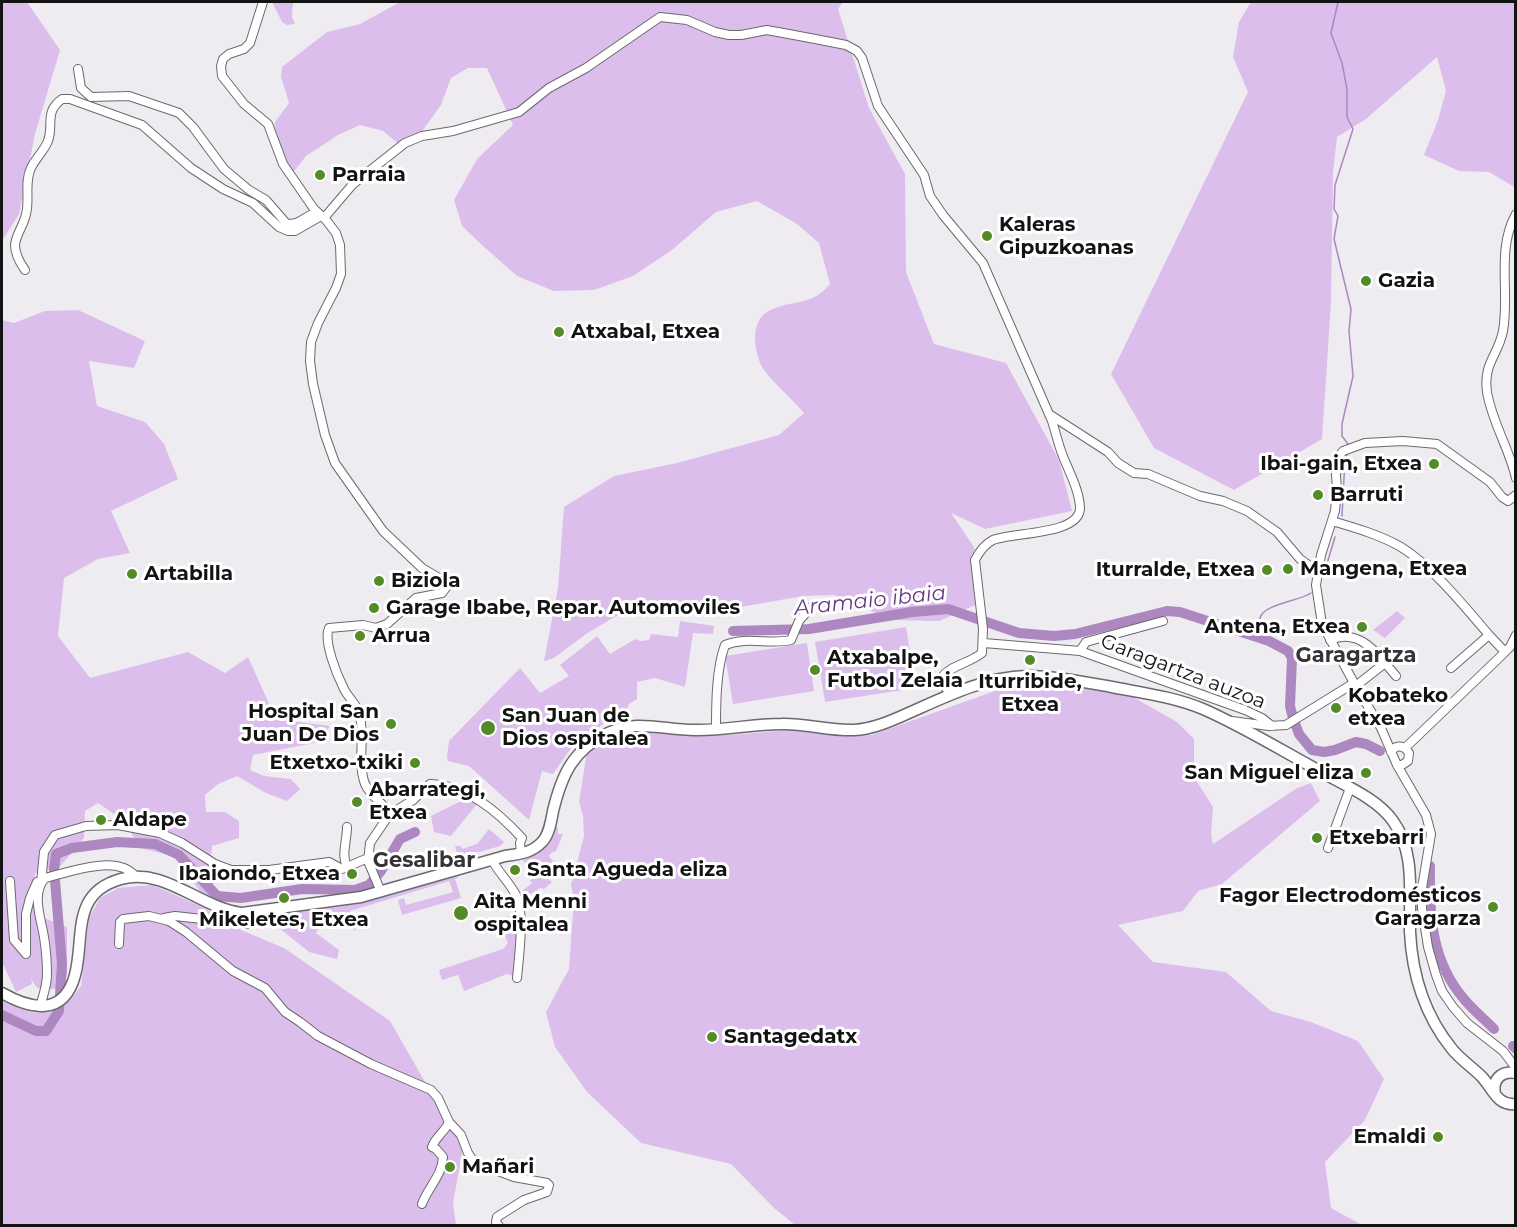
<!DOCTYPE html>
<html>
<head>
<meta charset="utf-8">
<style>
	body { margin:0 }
	#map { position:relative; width:1517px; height:1227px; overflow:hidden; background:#efecf1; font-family:Montserrat,sans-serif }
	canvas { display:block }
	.frame { position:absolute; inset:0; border:3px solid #141314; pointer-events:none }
</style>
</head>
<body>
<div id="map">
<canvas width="1517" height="1227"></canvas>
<div class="frame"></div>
</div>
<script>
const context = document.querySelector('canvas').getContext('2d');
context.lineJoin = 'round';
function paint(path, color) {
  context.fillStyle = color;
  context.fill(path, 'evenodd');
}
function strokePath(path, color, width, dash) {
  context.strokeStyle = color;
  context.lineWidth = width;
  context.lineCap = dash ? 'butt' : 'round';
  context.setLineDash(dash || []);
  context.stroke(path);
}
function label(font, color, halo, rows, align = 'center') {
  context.font = font + ' Montserrat,sans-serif';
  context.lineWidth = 6;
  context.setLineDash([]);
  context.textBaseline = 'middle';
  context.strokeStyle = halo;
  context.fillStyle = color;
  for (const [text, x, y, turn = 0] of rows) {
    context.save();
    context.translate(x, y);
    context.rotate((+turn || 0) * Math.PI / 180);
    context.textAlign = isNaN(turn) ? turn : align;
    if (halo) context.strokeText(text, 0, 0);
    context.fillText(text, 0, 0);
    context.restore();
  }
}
paint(new Path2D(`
	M2,2h25l33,48 -25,84 -16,80 -17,27z
	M272,2h21l-1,15 3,7 -8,1 -5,-3z
	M400,2h443l-5,7 31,99 36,66 1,98 28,72 72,19 53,97 13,51 -87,18 -34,-16 23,34 6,56 -41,18 -47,-1 -58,-25 -31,1 -68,12 -67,-5 -40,6 -42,25 -32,24 -10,3 14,-73 6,-81 50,-31 63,-13 102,-28 25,-22c-10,-12 -38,-37 -43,-48 -8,-19 -11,-48 12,-56 24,-10 39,-3 57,-25l-11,-41 -22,-19 -40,-23 -41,11 -44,38 -39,26 -39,14 -40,1 -37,-15 -34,-30 -21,-20 -8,-26 23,-41 36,-34 -26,-57h-19l-17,10 -10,27 -21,29 -20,11 -17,-14 -23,-6 -22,10 -32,21 -14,18 -18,-43 1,-9 14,-19 -8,-26 1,-10 45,-35 33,-8z
	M1251,2h264l1,186 -27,-16 -30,-1 -35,-16 14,-35 8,-29 -9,-34 -71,62 -29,18 -4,36 -2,129 -9,137 -88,51 -80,-42 -43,-74 137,-282 -15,-35 6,-35z
	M78,310l67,31 -11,27 -45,-7 8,45 48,16 19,22 14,35 -67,32 19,42 -32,6 -34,19 -6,58 32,42 98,-26 37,21 23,-16 28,62 54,7 -11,16 -66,13 -3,15 14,6 27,3 9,10 -13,12 -21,-8 -29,-17 -19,8 -13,11 1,17h19l14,9v17l-27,8 -2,31 12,26 -19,-8 -30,-39 -33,-8 -16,-27 -26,-18 -13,8 -1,27 -25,30 -24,5 -1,38 10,7 23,9v48l-11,14 -19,-1 -6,-9 1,5 -16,8 -14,-30v-642l12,3 31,-12z
	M1397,611l8,7 -20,20 -12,-8z
	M680,621l34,5 -1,8 -20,-1 -8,54 -30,-9 -18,4v17l-8,5 -4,10 -15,6 -34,21 -23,33 -11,-3 -13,49 -60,-54 -21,-5 -1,-4 2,-16 71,-73 20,25 29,-17 -9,-11 37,-29 13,18 25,-15 5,2 9,-1 2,-6 27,3z
	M906,627l10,61 -91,14 -10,-60z
	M807,643l7,48 -81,13 -8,-48z
	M1070,684l54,8 53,30 17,17v38l19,30 -2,27 2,10 84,-56 14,-5 9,18 -98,83 -24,7 -15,20 -65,14 35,37 73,10 45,39 40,11 47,19 26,38 -19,41 -40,42 6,46 31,17h-567l-21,-17 -43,-44 -90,-21 -54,-51 -32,-45 -9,-35 23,-43 5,-70 -3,-14 13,-49 -1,-20 -4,-14 8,-50 42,-22 102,5 57,-5 84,5 134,-48z
	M465,799l12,5 -26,32 -17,-4 -3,-16z
	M554,826l4,2v6h5l-7,17 -5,2 -2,3 4,5 -6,17 5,4 -8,7 -4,-1 -13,8h-4l-2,-4 11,-9 -2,-2 4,-5 -2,-7 -9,-8 20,-13z
	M489,829l15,13 -4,4 -41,12 -4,-12h6l1,3 15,-5z
	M456,875l2,3 -3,1 6,19 -59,17 -4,-15 6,-2 2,7 47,-13 -4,-11 -99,30 6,20 -25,-18h-3l-12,20 23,17 -2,9 -28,-7 -31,-25v-9c17,-10 41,-8 60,-11 40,-7 79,-20 118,-32z
	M152,885l51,22 38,23 43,18 106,73 73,127 -10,55 3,22h-454v-224l33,12 15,-2 21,-12 10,-13 8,-68 11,-20 18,-10z
	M513,915l4,2 -3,59 -7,-2 -43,17 -6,-16 -16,5 -3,-10 64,-21 5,-6 -5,-11 3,-2 -3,-12z`), '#dcbeed');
strokePath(new Path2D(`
	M1338,2l-7,31 11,30 5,26v28l6,12 -18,56 -1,24 4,7 -4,23 17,70 -2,22 4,45 -11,48v12l6,8
	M1342,516l3,-57 3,-6
	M1323,577l12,-40
	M1269,641c-3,-6 -10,-16 -9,-23 3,-14 40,-17 51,-25`), '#ac87c0', 1.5);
strokePath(new Path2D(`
	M733,631l76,-2 103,-17 36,-3 71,24 35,3 21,-2 92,-23 13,1 89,29 19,10 4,7 -2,48 3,12 6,16 13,16 12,2 11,-2 21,-8 10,2 14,7
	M1430,866c-1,48 1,95 34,133 9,11 20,20 30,30
	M2,1015l34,16h10l13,-20 3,-47 -8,-95 2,-15 16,-6 45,-6 38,2 24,11 38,41 24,2 61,-9 53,1 14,-5 12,-14 19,-32 15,-7
	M1513,1046l3,3`), '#ac87c0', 10);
const minor = new Path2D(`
	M263,2l-13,41 -6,6 -15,5 -6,5 -2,7 1,10 22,28 24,20 15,40 31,45 12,11 10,13 4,12 1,29 -5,14 -18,35 -7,19 -1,19 3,23 12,51 10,28 48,68 39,37 22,13 4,4 -6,8 -26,5 -29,26 -11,4 -13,-3 -34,3c-6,13 8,47 15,61 4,8 12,15 15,23 7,23 -2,48 5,69 3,12 19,23 27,32
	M78,69l3,19 10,9 38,-1 50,17 14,14 31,42 25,21 17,10 20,23c14,4 20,-10 32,-10
	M1516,214c-20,35 -6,79 -13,117 -5,25 -20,32 -16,61 5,30 22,56 29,86
	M324,218l29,-34 52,-41 17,-7 31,-5 66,-19 30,-24 37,-20 74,-51 27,3 28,12 14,3h12l26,-5 43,8 36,7 11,6 5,7 16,48 46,69 6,21 13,19 40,48 69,158c3,9 5,18 8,27 6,19 20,41 20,61 -2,26 -67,23 -87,31 -8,4 -14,12 -18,20l8,69 -1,24c-12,10 -31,12 -40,24l1,7 8,11
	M25,270c-5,-7 -10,-16 -10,-25 1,-11 9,-20 11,-31 4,-14 -2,-32 5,-46 4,-9 13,-17 17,-27 6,-17 -4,-29 14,-42h8l72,26 49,43 32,21 30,14 26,24 9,4h7l26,-15
	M1049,414l59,38 10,11 16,10 14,1 52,22 23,5 24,10 30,21 23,27 17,12
	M1516,495l-8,6 -6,-4 -12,-15 -53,-38 -34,-3 -38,2 -22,8 -4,5 -3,19 1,15 -2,21 -14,44 -5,30 6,39 32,59 27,45 16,37 29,50 5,19 -9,54v20l6,39 8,28 6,16 11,16 14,16 36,28 13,17
	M1332,521c24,7 48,14 69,26 31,19 64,60 88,88
	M1330,640c24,-10 41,5 55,23l-28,22
	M984,643l96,8 165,59 17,8 10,8
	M1080,651l6,-9 77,-21
	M1385,663l11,13
	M1451,668l38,-33 16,17
	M1232,721l37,5 17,-1 68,-42
	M716,730c0,-25 0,-61 9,-85 22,-9 45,0 66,-5l8,-19 12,-14
	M1405,748l97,-93 8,-8 6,-12
	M1391,752c5,-8 13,-7 18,1l-1,8 -6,4h-5
	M347,827c0,14 -6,27 0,40
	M1328,848l22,-60
	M492,860c7,13 17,22 24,35 9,18 3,61 1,83
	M10,881l4,59 12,14v-40l4,-16 7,-16 4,1 3,-31 11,-17 31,-9 32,-1 42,8 22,10 33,21 16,6h38l60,-8 13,7 26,-11
	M381,892l-13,-31 2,-18 19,-28 24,-15 17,-16c37,1 68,28 92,54l-2,5 1,11
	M164,918l11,-2 72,8 10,-3 5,-9
	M119,944l1,-22 3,-3 26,-3 20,5 17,11 47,39 32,17 20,24 15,10 18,14 53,28 60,26 7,8 11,24 12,13 7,18 6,9 40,15 33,6 2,2 -2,7 -23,8 -27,17 -1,5 3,4
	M40,1007c3,-11 7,-22 7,-32 0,-13 -1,-26 -3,-38 -3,-19 -13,-43 1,-59 24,-6 72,-24 90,-2
	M422,1204c6,-17 20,-28 21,-47l-7,-8 -4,-2c4,-11 13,-15 17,-25`);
const major = new Path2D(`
	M2,993c28,16 62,24 73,-18 10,-37 -5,-82 46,-96 45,-12 78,29 121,34l119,-16 144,-41c14,-2 27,-3 37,-14 7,-7 9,-20 11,-31 9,-37 20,-61 55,-78 28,-14 56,-3 86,-3 29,1 57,-6 87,-6 24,-1 48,7 73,6 20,-1 39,-10 57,-18 36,-16 75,-35 115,-36 29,0 58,6 86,11 31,6 62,10 91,22 39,17 76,40 113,60 25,15 60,28 77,52 23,32 16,73 17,111 2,42 15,84 42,117 9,11 20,18 30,28 11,12 15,29 34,27
	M1495,1094c-3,-14 6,-24 21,-21`);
strokePath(minor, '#6c696d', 10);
strokePath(major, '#6c696d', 13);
strokePath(minor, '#fff', 8);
strokePath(major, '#fff', 10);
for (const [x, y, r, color] of [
	[320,175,6,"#538b26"],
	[987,236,6,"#538b26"],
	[1366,281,6,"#538b26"],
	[559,332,6,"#538b26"],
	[1434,464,6,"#538b26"],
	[1318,495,6,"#538b26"],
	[1288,569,6,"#538b26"],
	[1267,570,6,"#538b26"],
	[132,574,6,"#538b26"],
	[379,581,6,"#538b26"],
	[374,608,6,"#538b26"],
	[1362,627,6,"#538b26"],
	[360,636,6,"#538b26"],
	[1030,660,6,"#538b26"],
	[815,670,6,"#538b26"],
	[1336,708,6,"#538b26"],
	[391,724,6,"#538b26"],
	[488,728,8,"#538b26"],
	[415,763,6,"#538b26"],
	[1366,773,6,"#538b26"],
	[357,802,6,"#538b26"],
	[101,820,6,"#538b26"],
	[1317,838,6,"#538b26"],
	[515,870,6,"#538b26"],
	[352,874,6,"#538b26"],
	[284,898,6,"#538b26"],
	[1493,907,6,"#538b26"],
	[461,913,8,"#538b26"],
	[712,1037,6,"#538b26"],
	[1438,1137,6,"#538b26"],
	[450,1167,6,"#538b26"]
]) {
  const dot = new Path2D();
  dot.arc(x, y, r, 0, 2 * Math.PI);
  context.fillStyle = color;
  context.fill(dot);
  strokePath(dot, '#fff', 2);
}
label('bold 20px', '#141314', '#fff', [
	["Parraia",332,175],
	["Kaleras",999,225],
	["Gipuzkoanas",999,248],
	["Gazia",1378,281],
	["Atxabal, Etxea",571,332],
	["Ibai-gain, Etxea",1422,464,"right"],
	["Barruti",1330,495],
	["Mangena, Etxea",1300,569],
	["Iturralde, Etxea",1255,570,"right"],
	["Artabilla",144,574],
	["Biziola",391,581],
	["Garage Ibabe, Repar. Automoviles",386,608],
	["Antena, Etxea",1350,627,"right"],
	["Arrua",372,636],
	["Atxabalpe,",827,658],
	["Futbol Zelaia",827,681],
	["Iturribide,",1030,682,"center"],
	["Etxea",1030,705,"center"],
	["Kobateko",1348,696],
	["etxea",1348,719],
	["Hospital San",379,712,"right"],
	["Juan De Dios",379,735,"right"],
	["San Juan de",502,716],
	["Dios ospitalea",502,739],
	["Etxetxo-txiki",403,763,"right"],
	["San Miguel eliza",1354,773,"right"],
	["Abarrategi,",369,790],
	["Etxea",369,813],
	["Aldape",113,820],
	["Etxebarri",1329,838],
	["Santa Agueda eliza",527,870],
	["Ibaiondo, Etxea",340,874,"right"],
	["Fagor Electrodomésticos",1481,896,"right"],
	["Garagarza",1481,919,"right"],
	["Aita Menni",474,902],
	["ospitalea",474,925],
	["Mikeletes, Etxea",284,920,"center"],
	["Santagedatx",724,1037],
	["Emaldi",1426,1137,"right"],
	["Mañari",462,1167]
], 'left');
label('20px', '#141314', '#fff', [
	["Garagartza auzoa",1183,672,21]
]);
label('italic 21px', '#693980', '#fff', [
	["Aramaio ibaia",870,601,-6]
]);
label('bold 21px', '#363337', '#fff', [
	["Garagartza",1356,656],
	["Gesalibar",424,861]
]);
</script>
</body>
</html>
